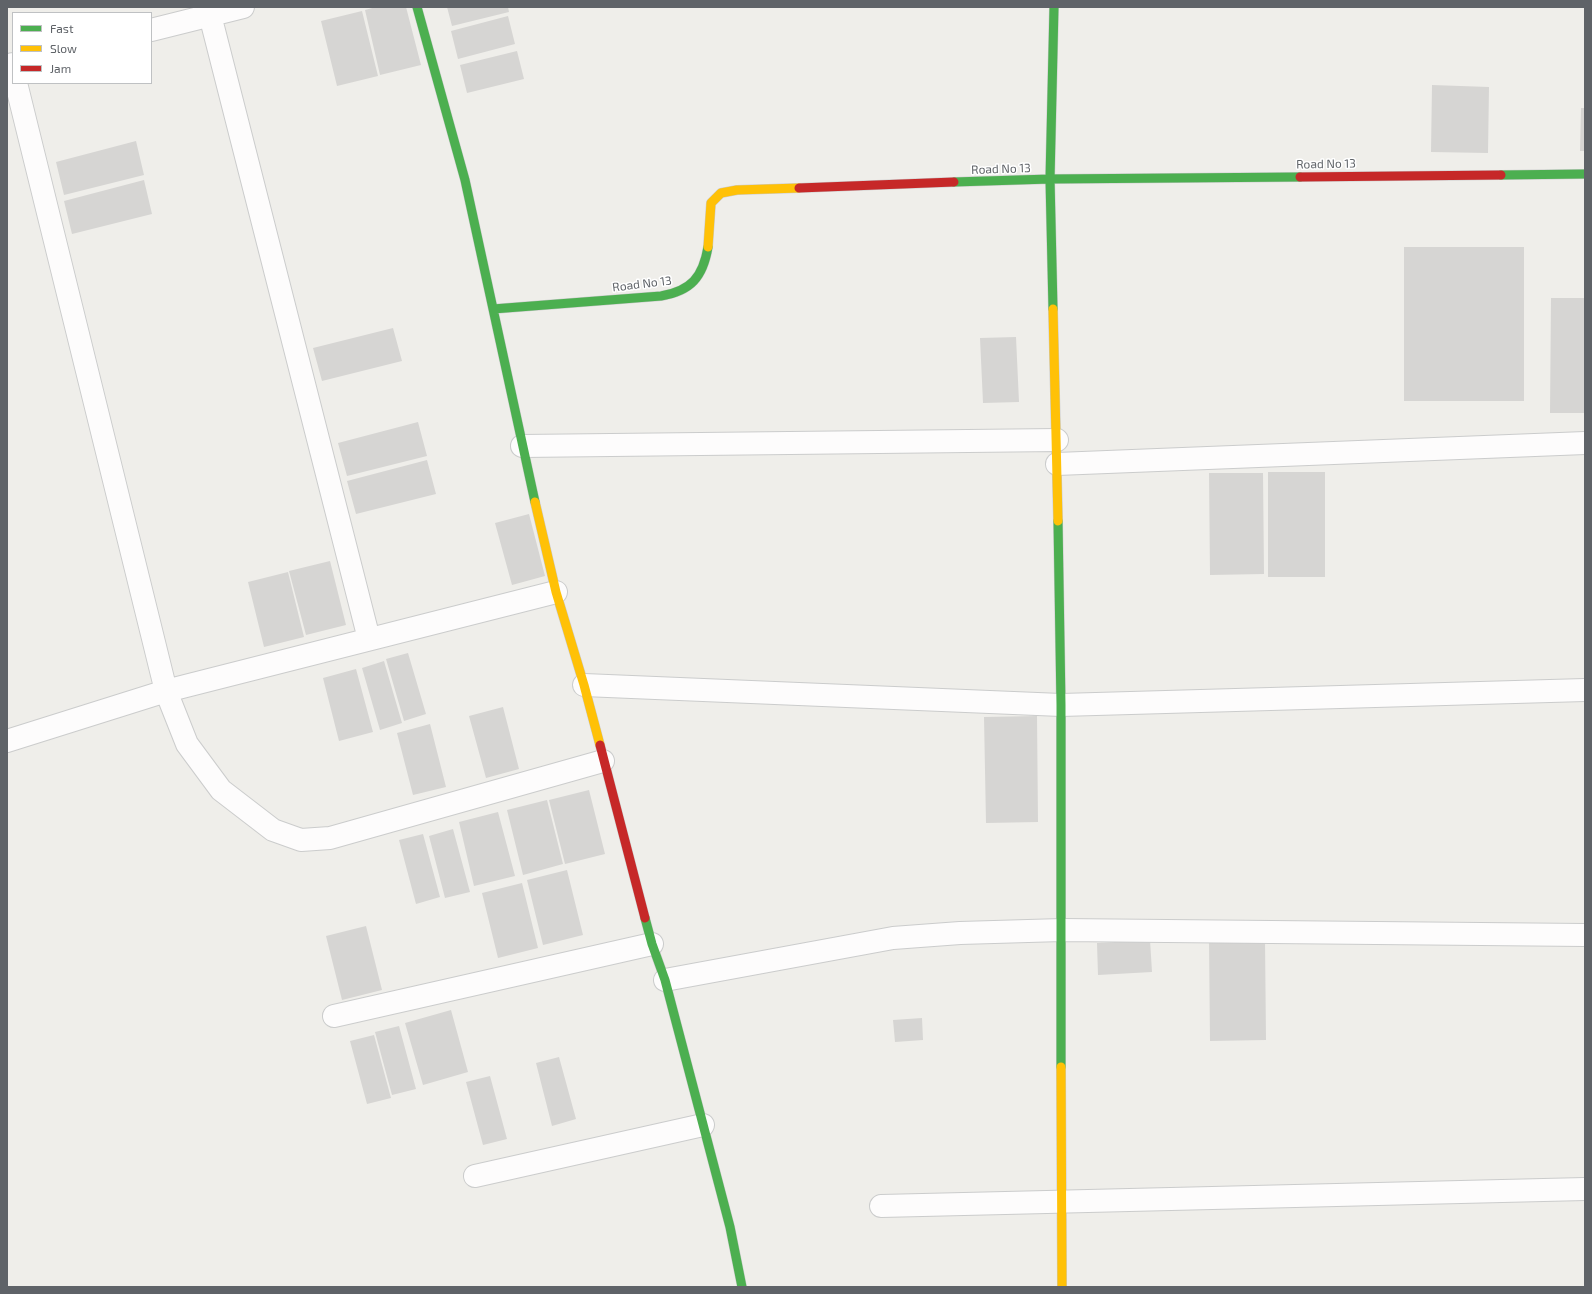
<!DOCTYPE html>
<html>
<head>
<meta charset="utf-8">
<style>
	body { margin:0 }
	#map { position:relative; width:1592px; height:1294px; overflow:hidden; background:#efeeea; font-family:"Exo 2",sans-serif }
	canvas { display:block }
	.frame { position:absolute; inset:0; border:8px solid #5f6368; pointer-events:none }
	.legend { position:absolute; left:12px; top:12px; width:140px; height:72px; box-sizing:border-box; background:#fff; border:1px solid #bfc1c3; margin:0; padding:5px 7px; list-style:none; font-size:12px; color:#5f6368 }
	.legend li { display:flex; align-items:center; gap:8px; height:20px }
	.legend b { width:20px; border:1px solid #bfc1c3 }
</style>
</head>
<body>
<div id="map">
<canvas width="1592" height="1294"></canvas>
<div class="frame"></div>
<ul class="legend">
<li><b style="height:5px;background:#4caf50"></b>Fast</li>
<li><b style="height:5px;background:#ffc107"></b>Slow</li>
<li><b style="height:5px;background:#c62828"></b>Jam</li>
</ul>
</div>
<script>
const context = document.querySelector('canvas').getContext('2d');
context.lineJoin = 'round';
function paint(path, color) {
  context.fillStyle = color;
  context.fill(path, 'evenodd');
}
function strokePath(path, color, width, dash) {
  context.strokeStyle = color;
  context.lineWidth = width;
  context.lineCap = dash ? 'butt' : 'round';
  context.setLineDash(dash || []);
  context.stroke(path);
}
function label(font, color, halo, rows, align = 'center') {
  context.font = font + ' "Exo 2",sans-serif';
  context.lineWidth = 3;
  context.setLineDash([]);
  context.textBaseline = 'middle';
  context.strokeStyle = halo;
  context.fillStyle = color;
  for (const [text, x, y, turn = 0] of rows) {
    context.save();
    context.translate(x, y);
    context.rotate((+turn || 0) * Math.PI / 180);
    context.textAlign = isNaN(turn) ? turn : align;
    if (halo) context.strokeText(text, 0, 0);
    context.fillText(text, 0, 0);
    context.restore();
  }
}
paint(new Path2D(`
	M376,7h30l15,58 -41,10 -15,-65z
	M447,7h61l1,5 -57,14z
	M362,11l16,65 -41,10 -16,-65z
	M508,16l7,28 -57,15 -7,-28z
	M517,51l7,28 -57,14 -7,-28z
	M1432,85l57,2 -1,66 -57,-1z
	M1581,108h4v43h-5z
	M136,141l8,34 -80,20 -8,-33z
	M144,180l8,34 -80,20 -8,-33z
	M1404,247h120v154h-120z
	M1551,298h34v115h-35z
	M393,328l9,33 -80,20 -9,-33z
	M1016,337l3,65 -36,1 -3,-65z
	M418,422l9,34 -80,20 -9,-33z
	M427,460l9,34 -80,20 -9,-33z
	M1268,472h57v105h-57z
	M1209,473h54l1,101 -54,1z
	M529,514l16,62 -33,9 -17,-62z
	M330,561l16,64 -40,10 -17,-64z
	M288,572l16,65 -40,10 -16,-65z
	M408,653l18,61 -22,7 -18,-62z
	M384,661l18,62 -22,7 -18,-62z
	M356,669l17,63 -34,9 -16,-63z
	M503,707l16,62 -33,9 -17,-62z
	M1037,716l1,106 -52,1 -2,-106z
	M430,724l16,63 -33,8 -16,-62z
	M589,790l16,64 -40,10 -16,-64z
	M547,800l16,64 -40,11 -16,-65z
	M498,812l17,64 -41,10 -15,-64z
	M453,829l17,63 -25,6 -16,-62z
	M423,834l17,63 -24,7 -17,-64z
	M567,870l16,65 -40,10 -16,-65z
	M522,883l16,65 -40,10 -16,-65z
	M366,926l16,64 -40,10 -16,-64z
	M1150,940l2,32 -54,3 -1,-32z
	M1209,940h56l1,100 -56,1z
	M451,1010l17,62 -45,13 -18,-62z
	M922,1018l1,22 -28,2 -2,-22z
	M399,1026l17,63 -24,6 -17,-63z
	M374,1035l17,63 -24,6 -17,-63z
	M559,1057l17,62 -24,7 -16,-63z
	M490,1076l17,63 -24,6 -17,-63z`), '#d6d5d3');
const street = new Path2D(`
	M210,15l159,624
	M151,30l92,-23
	M7,66l6,-2
	M16,83l150,608 21,53 34,46 52,40 28,10 29,-2 273,-77
	M522,446l535,-6
	M1057,464l528,-21
	M584,685l477,20 524,-15
	M7,741l159,-50 390,-99
	M665,980l228,-42 67,-5 102,-3 523,5
	M334,1016l318,-72
	M475,1176l228,-51
	M881,1206l704,-17`);
const fast = new Path2D(`
	M417,7l48,173 70,322
	M1501,175l84,-1
	M954,182l96,-3 250,-2
	M493,309l168,-13c30,-5 42,-19 47,-49
	M1053,309l-3,-130 4,-172
	M1058,521l3,184v362
	M645,918l7,26 13,36 65,247 12,60`);
const slow = new Path2D(`
	M708,247l3,-44 10,-10 16,-3 62,-2
	M1053,309l5,212
	M535,502l21,90 28,93 16,60
	M1061,1067l1,220`);
const jam = new Path2D(`
	M1300,177l201,-2
	M799,188l155,-6
	M600,745l45,173`);
strokePath(street, '#cbcccc', 24);
strokePath(fast, '#cacacb', 10);
strokePath(slow, '#cacacb', 10);
strokePath(jam, '#cacacb', 10);
strokePath(street, '#fdfcfc', 22);
strokePath(fast, '#4caf50', 9);
strokePath(slow, '#ffc107', 9);
strokePath(jam, '#c62828', 9);
label('12px', '#5f6368', '#fff', [
	["Road No 13",1326,164,-1],
	["Road No 13",1001,169,-2],
	["Road No 13",642,284,-7]
]);
</script>
</body>
</html>
